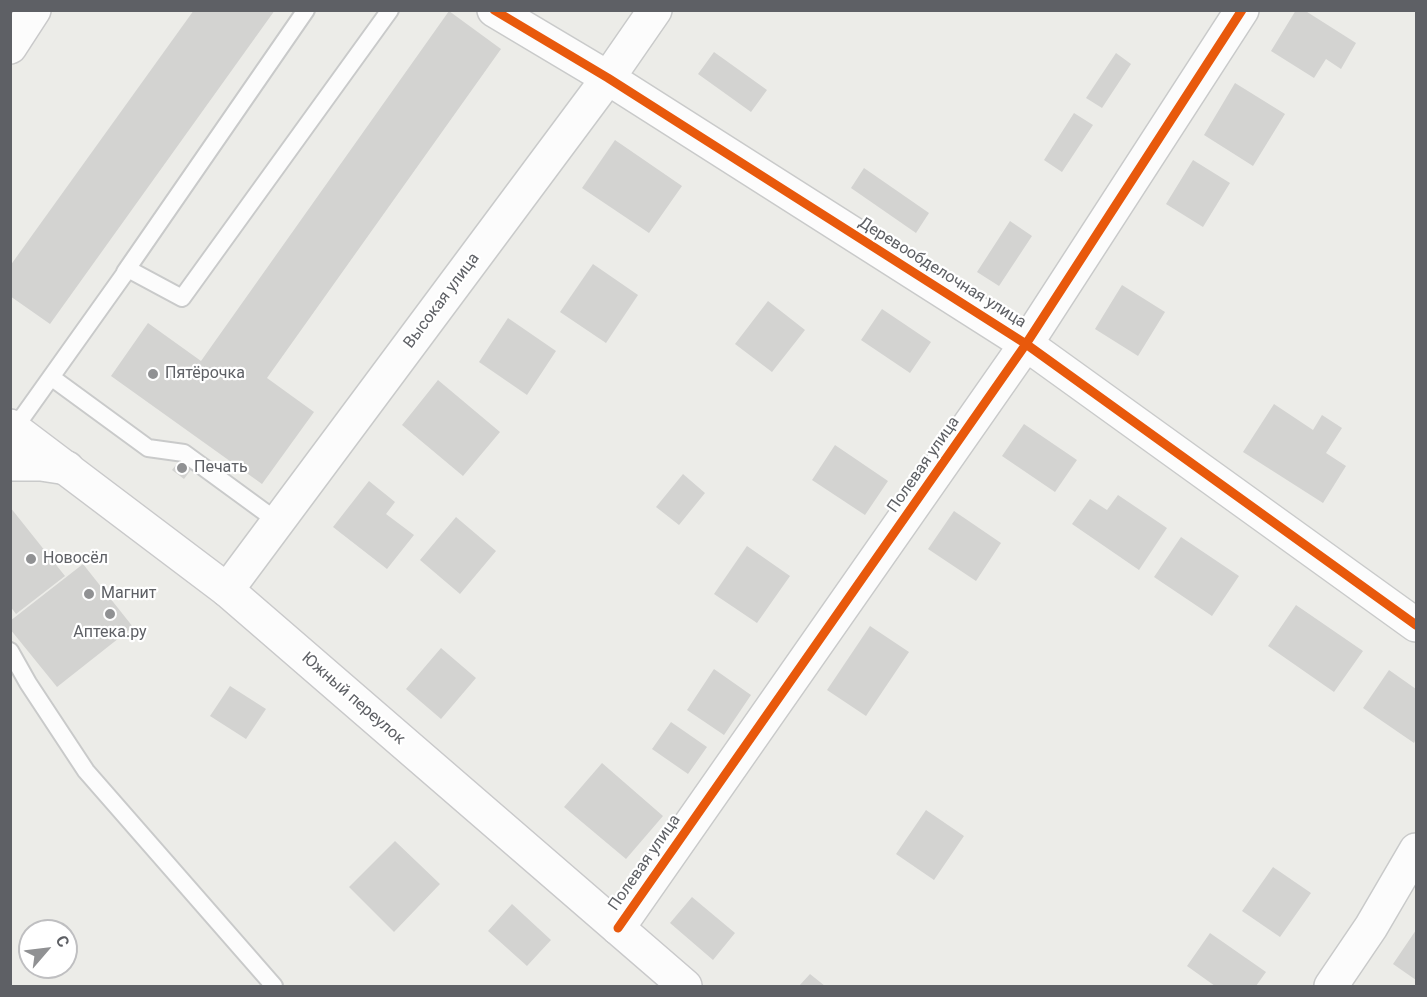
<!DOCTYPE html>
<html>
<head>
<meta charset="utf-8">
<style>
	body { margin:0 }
	#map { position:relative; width:1427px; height:997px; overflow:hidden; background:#ecece8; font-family:Roboto,sans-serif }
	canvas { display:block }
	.frame { position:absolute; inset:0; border:12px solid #5e6065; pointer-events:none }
	.north { position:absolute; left:18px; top:919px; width:60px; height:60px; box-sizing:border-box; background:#fff; border:2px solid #bfbfc1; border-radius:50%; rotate:62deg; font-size:16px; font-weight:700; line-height:24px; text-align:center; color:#5e6065 }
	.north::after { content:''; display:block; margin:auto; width:21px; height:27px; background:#909193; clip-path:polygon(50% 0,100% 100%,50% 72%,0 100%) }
</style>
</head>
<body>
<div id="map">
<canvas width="1427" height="997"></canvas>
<div class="frame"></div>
<div class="north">С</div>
</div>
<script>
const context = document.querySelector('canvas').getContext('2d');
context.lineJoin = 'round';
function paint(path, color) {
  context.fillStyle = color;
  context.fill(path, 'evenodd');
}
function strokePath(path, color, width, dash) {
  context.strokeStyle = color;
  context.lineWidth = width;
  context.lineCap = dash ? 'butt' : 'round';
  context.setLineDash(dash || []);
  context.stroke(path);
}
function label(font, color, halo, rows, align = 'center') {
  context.font = font + ' Roboto,sans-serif';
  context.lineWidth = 4.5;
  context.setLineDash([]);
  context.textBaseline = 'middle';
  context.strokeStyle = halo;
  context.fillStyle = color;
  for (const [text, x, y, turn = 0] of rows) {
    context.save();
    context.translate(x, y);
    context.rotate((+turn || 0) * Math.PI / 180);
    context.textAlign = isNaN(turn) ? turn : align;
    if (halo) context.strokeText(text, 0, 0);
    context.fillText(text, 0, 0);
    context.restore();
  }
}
paint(new Path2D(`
	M194,10h81l-225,314 -40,-28v-30z
	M1296,10h8l52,33 -15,26 -15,-10 -12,19 -43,-27z
	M449,11l52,38 -234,329 47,34 -52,72 -151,-108 37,-53 53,38z
	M714,52l53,38 -16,22 -53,-38z
	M1116,53l15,11 -29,44 -16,-10z
	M1235,83l50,31 -32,52 -49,-31z
	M1074,113l19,12 -31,47 -18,-12z
	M615,140l67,46 -33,47 -67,-45z
	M1193,160l37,23 -27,44 -37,-23z
	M864,168l65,45 -13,20 -65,-45z
	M1010,221l22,15 -33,50 -22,-14z
	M593,264l45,31 -32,48 -46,-31z
	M1122,285l43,27 -27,44 -43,-27z
	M768,301l37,29 -33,42 -37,-28z
	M882,309l49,33 -21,31 -49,-33z
	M508,318l48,33 -29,44 -48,-33z
	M438,380l62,52 -37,44 -61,-51z
	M1274,404l39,26 9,-15 20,13 -16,25 20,13 -23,37 -80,-51z
	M1024,424l53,36 -22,32 -53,-36z
	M835,445l53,36 -23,34 -53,-35z
	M181,458l12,9 -9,12 -12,-9z
	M683,474l22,19 -26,32 -23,-18z
	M369,481l26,21 -9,12 28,21 -27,34 -54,-42z
	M1118,495l49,33 -28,42 -67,-46 18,-25 17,11z
	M10,507l55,69 -49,38 -6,-8z
	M954,511l47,32 -25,38 -48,-32z
	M456,517l40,34 -36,43 -40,-34z
	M1181,537l58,39 -27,40 -58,-39z
	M747,546l43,30 -33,47 -43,-29z
	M83,564l50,63 -76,60 -47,-58v-8z
	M1296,605l67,46 -29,41 -66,-46z
	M870,626l39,26 -43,64 -39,-26z
	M441,648l35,30 -35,41 -35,-30z
	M714,669l37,26 -27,40 -37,-25z
	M1389,670l27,19v50l-2,4 -51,-35z
	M230,686l36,23 -20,30 -36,-23z
	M671,722l36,25 -19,27 -36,-25z
	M602,763l61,53 -37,43 -62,-52z
	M926,810l38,26 -30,44 -38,-26z
	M395,841l45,43 -46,48 -45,-45z
	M1273,867l38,26 -31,44 -38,-26z
	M692,897l43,36 -22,27 -43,-37z
	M512,904l39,36 -24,26 -39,-35z
	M1416,930v50l-23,-16z
	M1210,933l56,39 -10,14h-41l-28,-20z
	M810,974l15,12h-26z`), '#d3d3d1');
const service = new Path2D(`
	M125,272l181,-262
	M51,377l97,71 36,5 93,68
	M14,429l114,-160 54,29 208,-288
	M10,651l18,32 58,88 188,215`);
const minor = new Path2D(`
	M494,10l114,68 418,266 390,281
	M227,590l381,-512 47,-68
	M618,928l408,-584 216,-334
	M1331,986l40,-59 45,-77`);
const tertiary = new Path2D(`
	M10,464h31l26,4`);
const secondary = new Path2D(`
	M10,47l24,-37
	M10,426l217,164 458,396`);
strokePath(service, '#c9caca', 20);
strokePath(minor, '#c9caca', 36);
strokePath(tertiary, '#c9caca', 36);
strokePath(secondary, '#c9c9ca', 36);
strokePath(service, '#fcfcfc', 16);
strokePath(minor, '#fcfcfc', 33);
strokePath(tertiary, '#fcfcfc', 33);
strokePath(secondary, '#fcfcfc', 33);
strokePath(new Path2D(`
	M494,10l114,68 418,266 390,281
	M618,928l408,-584 216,-334`), '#e8590c', 9);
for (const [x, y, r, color] of [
	[153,374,6,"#909193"],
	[182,468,6,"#909193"],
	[31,559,6,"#909193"],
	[89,594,6,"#909193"],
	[110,614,6,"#909193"]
]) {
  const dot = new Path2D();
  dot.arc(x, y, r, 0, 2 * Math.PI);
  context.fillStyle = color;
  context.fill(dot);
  strokePath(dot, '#fff', 2);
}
label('16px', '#5e6065', '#fff', [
	["Деревообделочная улица",942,273,32],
	["Высокая улица",442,301,-53],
	["Полевая улица",924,465,-55],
	["Южный переулок",353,699,41],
	["Полевая улица",645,863,-55]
]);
label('16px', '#5e6065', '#fff', [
	["Пятёрочка",165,374],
	["Печать",194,468],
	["Новосёл",43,559],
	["Магнит",101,594],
	["Аптека.ру",110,633,"center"]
], 'left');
</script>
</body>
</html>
